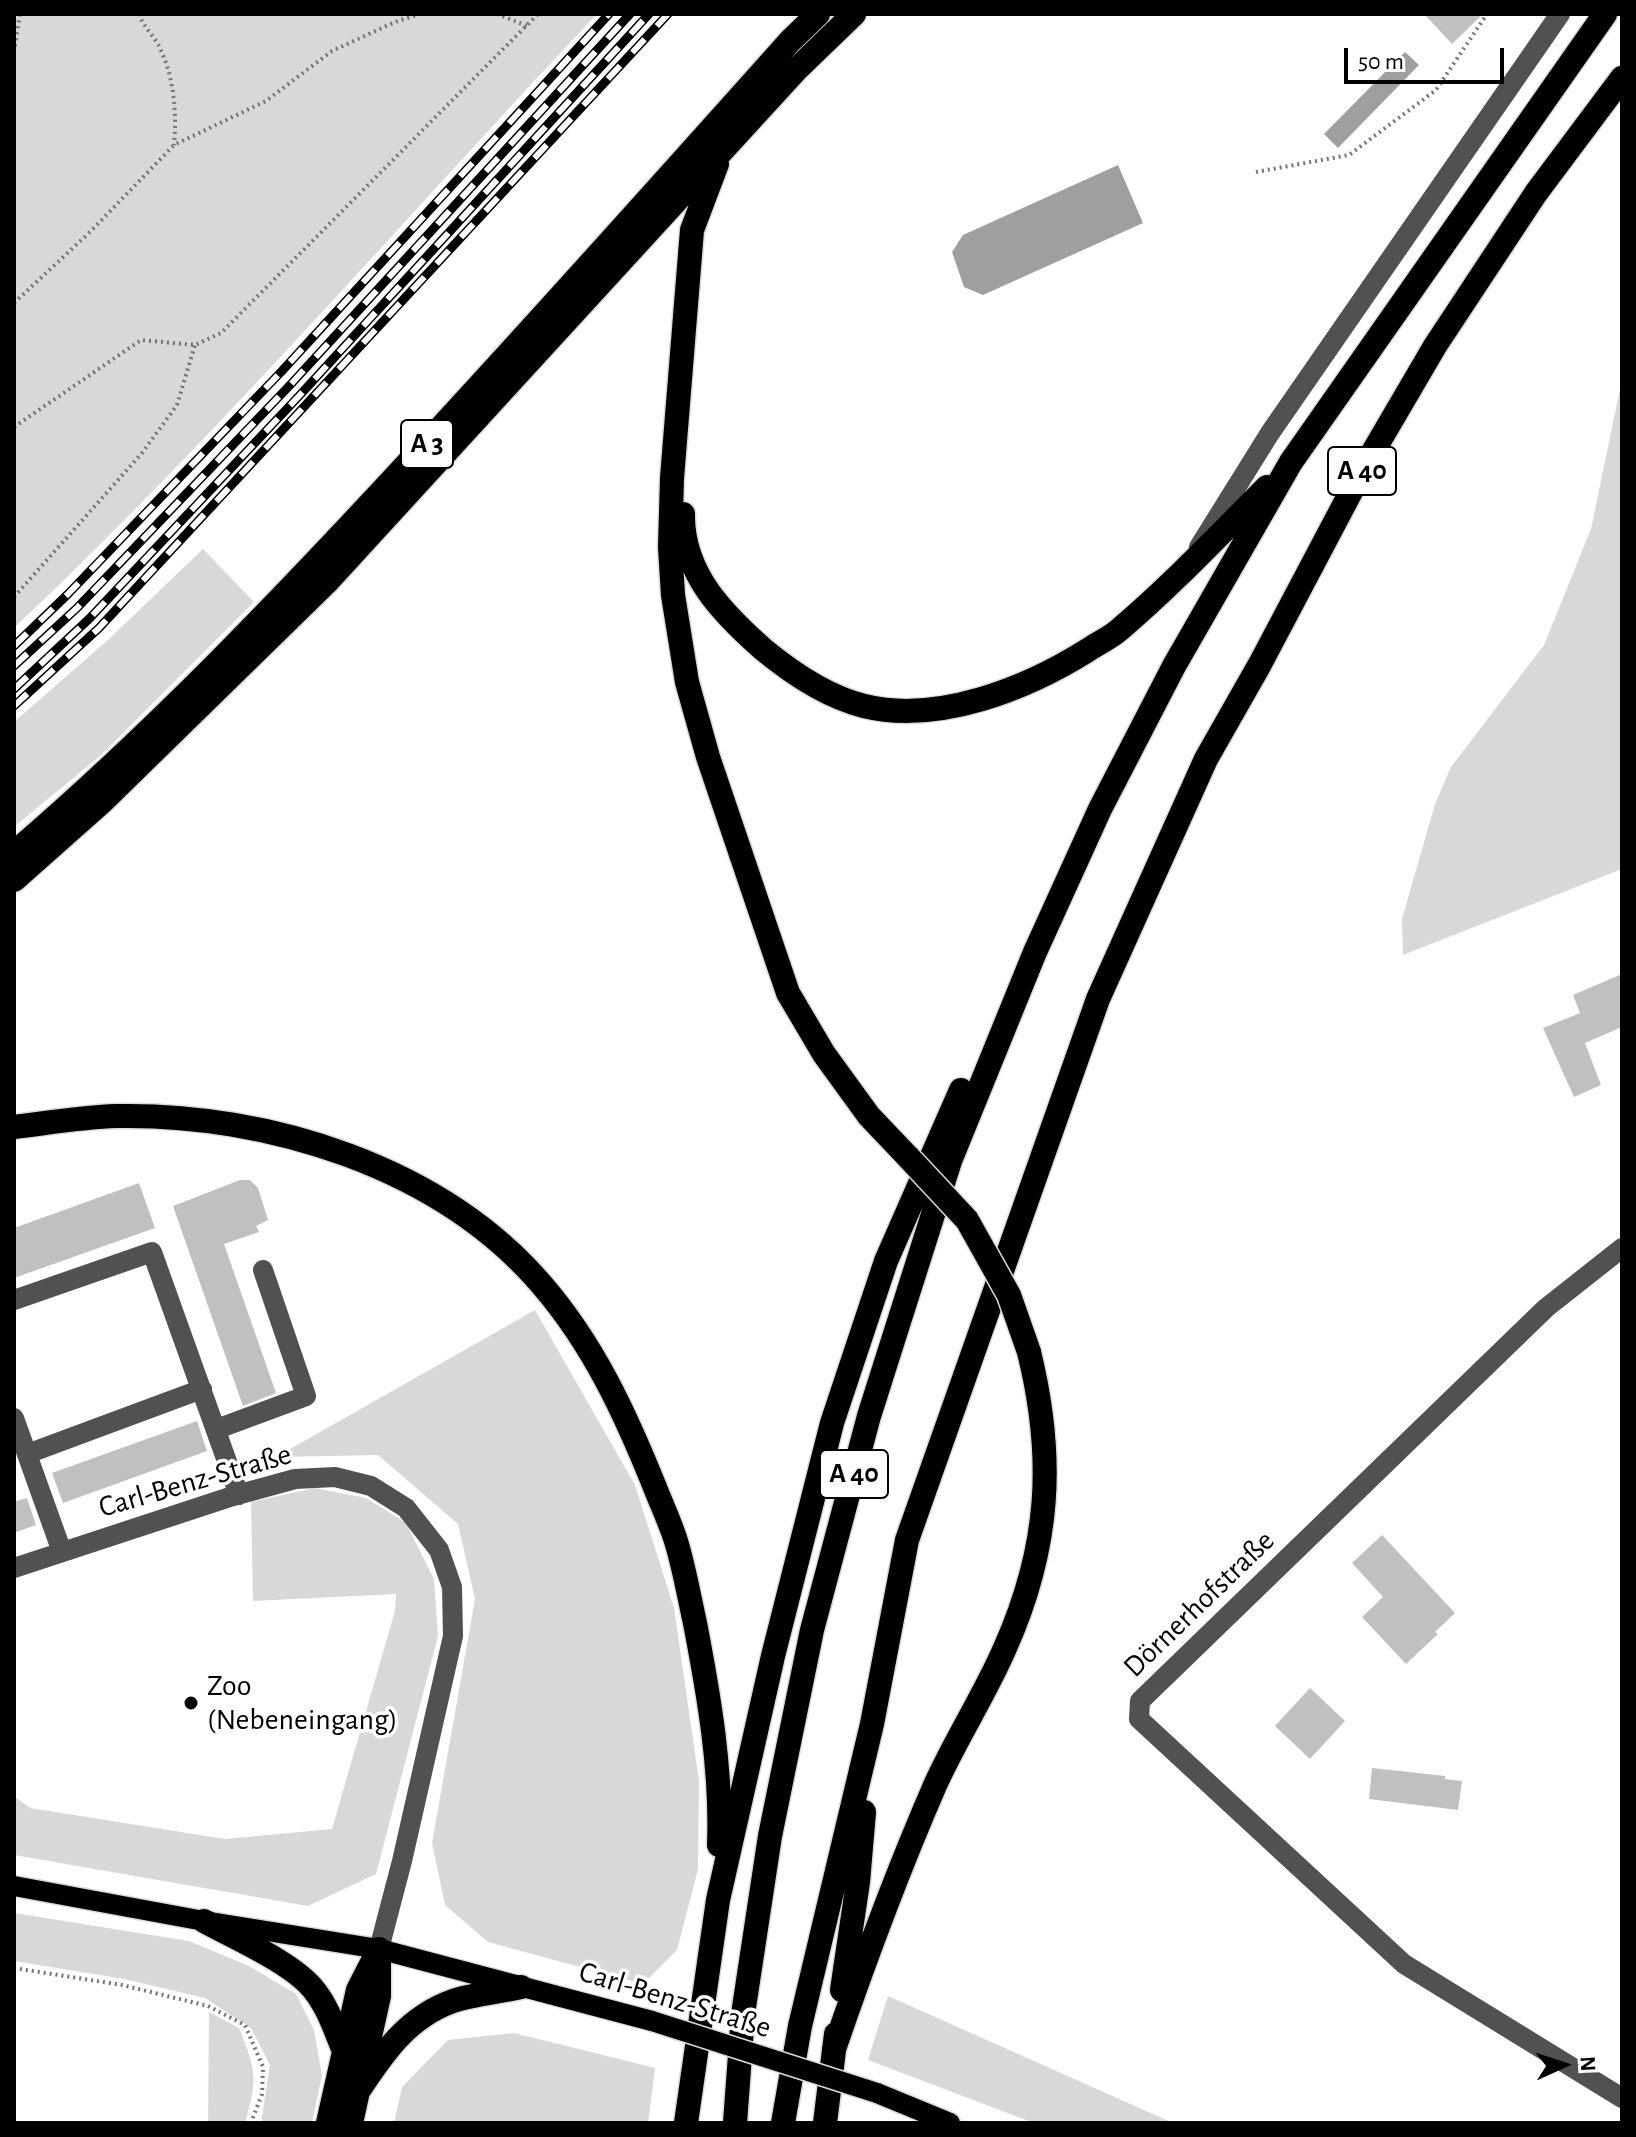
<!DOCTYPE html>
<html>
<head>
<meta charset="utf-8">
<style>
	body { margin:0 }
	#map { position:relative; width:1636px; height:2137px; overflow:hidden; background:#fff; font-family:"Alegreya Sans",sans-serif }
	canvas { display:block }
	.frame { position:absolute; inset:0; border:16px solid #000; pointer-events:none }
	.north { position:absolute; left:1524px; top:2025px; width:80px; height:80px; -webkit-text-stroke:6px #fff; paint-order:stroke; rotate:87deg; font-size:22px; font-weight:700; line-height:32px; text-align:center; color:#000 }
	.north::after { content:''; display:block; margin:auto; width:28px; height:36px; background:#000; clip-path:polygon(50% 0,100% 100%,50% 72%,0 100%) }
	.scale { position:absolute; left:1344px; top:48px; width:160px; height:36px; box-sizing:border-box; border:4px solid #000; border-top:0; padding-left:10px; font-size:24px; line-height:28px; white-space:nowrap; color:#000; -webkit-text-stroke:6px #fff; paint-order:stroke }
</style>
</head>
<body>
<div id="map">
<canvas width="1636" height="2137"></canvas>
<div class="frame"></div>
<div class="north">N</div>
<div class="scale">50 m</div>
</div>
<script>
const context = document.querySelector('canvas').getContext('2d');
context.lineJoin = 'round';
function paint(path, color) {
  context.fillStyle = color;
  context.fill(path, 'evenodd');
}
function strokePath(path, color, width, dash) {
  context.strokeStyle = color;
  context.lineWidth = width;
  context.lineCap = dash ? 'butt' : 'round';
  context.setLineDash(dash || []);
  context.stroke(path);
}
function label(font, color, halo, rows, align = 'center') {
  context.font = font + ' "Alegreya Sans",sans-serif';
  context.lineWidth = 7;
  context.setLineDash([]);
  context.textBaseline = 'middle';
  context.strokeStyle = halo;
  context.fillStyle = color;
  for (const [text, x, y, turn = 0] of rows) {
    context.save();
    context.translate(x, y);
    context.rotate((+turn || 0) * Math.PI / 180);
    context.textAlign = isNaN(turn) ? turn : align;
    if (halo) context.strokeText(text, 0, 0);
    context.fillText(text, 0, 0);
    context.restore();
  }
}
paint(new Path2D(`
	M14,14h583c-194,205 -377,420 -583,614z
	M1622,379v490l-219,86 -1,-36 33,-115 16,-37 93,-122 47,-116z
	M203,549l51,53 -153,153 -87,72v-105l94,-82z
	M535,1310l100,175 39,123 25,173 -1,88 -21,81 -34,34 -155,-42 -43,-37 -13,-62 43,-244 -17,-75 -80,-69 -102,2z
	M315,1488l51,10 40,25 28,56 4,57 -62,238 -68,32 -294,-51v-59l16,12 195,31 107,-10 63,-218 1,-17 -143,7 -2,-99z
	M14,1913l175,28 60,25 47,28 18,36 8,45 -10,48h-51l9,-58 -19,-37 -46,-30 -81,-19 -110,-18z
	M888,1996l285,127h-139l-166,-63z
	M209,2012l30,16c17,42 19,51 6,95h-37z
	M514,2033l141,35 -7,55h-254l8,-36 46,-47z`), '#d8d8d8');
paint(new Path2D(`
	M1405,52l14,13 -81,83 -14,-14z
	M1118,165l25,58 -160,72 -19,-8 -12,-35 11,-17z`), '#9f9f9f');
paint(new Path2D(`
	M1424,14h59l-31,30z
	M1622,974v53l-37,16 16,42 -27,12 -31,-69 37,-15 -7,-18z
	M240,1180h10l8,8 10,32 -12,6 3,6 -35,12 52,149 -33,13 -70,-200z
	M139,1183l16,45 -141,50v-50z
	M197,1421l10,30 -144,52 -11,-30z
	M27,1498l9,27 -22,8v-31z
	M1382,1535l73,78 -20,19 3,2 -32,30 -44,-47 21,-20 -31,-34z
	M1310,1688l35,33 -35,38 -35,-33z
	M1372,1768l73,8v3l17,2 -4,29 -89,-11z`), '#c0c0c0');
const major = new Path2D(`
	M14,1886l190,35 175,28 273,72
	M877,2093l73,30`);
const highway = new Path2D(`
	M717,164l-25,66 -20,248 -2,69 3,48 14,87 21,75 80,236 36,61 45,62 40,42
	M683,514c-1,59 40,100 81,136 28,23 64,47 100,56 74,18 162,-17 224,-56 10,-7 22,-12 31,-20 52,-44 100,-95 148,-143
	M14,853c141,-121 269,-255 395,-391 129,-139 255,-280 381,-421l28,-27
	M14,880l89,-79 225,-220 470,-513 56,-54
	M14,1127c34,-4 68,-10 102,-11 152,-3 325,51 426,169 51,59 83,128 112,200 7,18 16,37 22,56 8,26 13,55 19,82 14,73 27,148 24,222
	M204,1921c31,17 89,42 110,69 14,17 21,40 30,61
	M842,1990l16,-108 6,-70
	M834,2049c31,-90 64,-179 102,-266 21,-46 49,-89 69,-135 45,-101 50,-190 24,-296
	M359,2090c25,-38 49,-73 94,-89 21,-7 46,-9 68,-14
	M328,2123l30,-133 21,-41
	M351,2123l28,-127v-41
	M686,2123l32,-223 55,-244 59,-233 54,-162 75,-171
	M735,2123l8,-109 27,-178 42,-206 57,-214 81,-255 85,-209 65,-143 74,-143 117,-204 314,-448
	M783,2123l17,-97 72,-302 35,-184 191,-541 108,-240 54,-95 103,-195 72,-123 101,-153 86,-115
	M825,2123l11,-89`);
strokePath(major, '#dbdbdb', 23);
strokePath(highway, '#dbdbdb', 27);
strokePath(new Path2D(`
	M139,14c4,12 14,21 20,32 15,31 18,66 15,99
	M497,14l30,12
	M14,52l6,-38
	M1256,172l93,-17 87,-65 51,-76
	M14,303l76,-71 84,-87 92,-44 66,-50 63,-29 25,-8
	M14,427l127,-87 54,5 26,-12 317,-319
	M14,597l128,-144 35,-48 18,-60
	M14,1968l108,17 86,21 37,19 18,42 -1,27 -11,29`), '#737373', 4, [2, 4]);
strokePath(new Path2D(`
	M1199,547l71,-114 290,-419
	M1622,1248l-76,60 -406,393 -1,18 265,245 218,134
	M14,1300l138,-48 87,243
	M14,1418l48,134
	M217,1429l89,-33 -43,-126
	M27,1454l175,-65
	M14,1568l219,-72 62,-17 40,-2 36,9 35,22 33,42 13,37 1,49 -51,225 -23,88`), '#515151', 20);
strokePath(major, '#000', 20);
strokePath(highway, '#000', 24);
const rail = new Path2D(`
	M14,646l53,-51 214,-223 328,-358
	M14,666l63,-58 215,-225 338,-369
	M14,689l75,-70 210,-223 350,-382
	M14,706l85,-78 569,-614`);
strokePath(rail, '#000', 9);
strokePath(rail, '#fff', 6, [18]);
const majorBridge = new Path2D(`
	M652,2021l225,72`);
const highwayBridge = new Path2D(`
	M909,1158l58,62 42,75 20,57`);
strokePath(majorBridge, '#dbdbdb', 23, []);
strokePath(highwayBridge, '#dbdbdb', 27, []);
strokePath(majorBridge, '#000', 20);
strokePath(highwayBridge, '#000', 24);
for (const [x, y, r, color] of [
	[191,1703,8,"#000"]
]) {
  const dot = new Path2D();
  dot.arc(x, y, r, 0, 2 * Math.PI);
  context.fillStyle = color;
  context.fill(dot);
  strokePath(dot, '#fff', 3);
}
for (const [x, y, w] of [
	[427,444,52],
	[1362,471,68],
	[854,1474,68]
]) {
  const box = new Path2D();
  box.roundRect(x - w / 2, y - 24, w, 48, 6);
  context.fillStyle = '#fff';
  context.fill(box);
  strokePath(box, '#000', 2);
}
label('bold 28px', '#000', null, [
	["A 3",427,444],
	["A 40",1362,471],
	["A 40",854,1474]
]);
label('30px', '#000', '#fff', [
	["Carl-Benz-Straße",195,1481,-16],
	["Dörnerhofstraße",1199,1604,-44],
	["Carl-Benz-Straße",675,2000,17]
]);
label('30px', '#000', '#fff', [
	["Zoo",207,1686],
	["(Nebeneingang)",207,1720]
], 'left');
</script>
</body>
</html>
